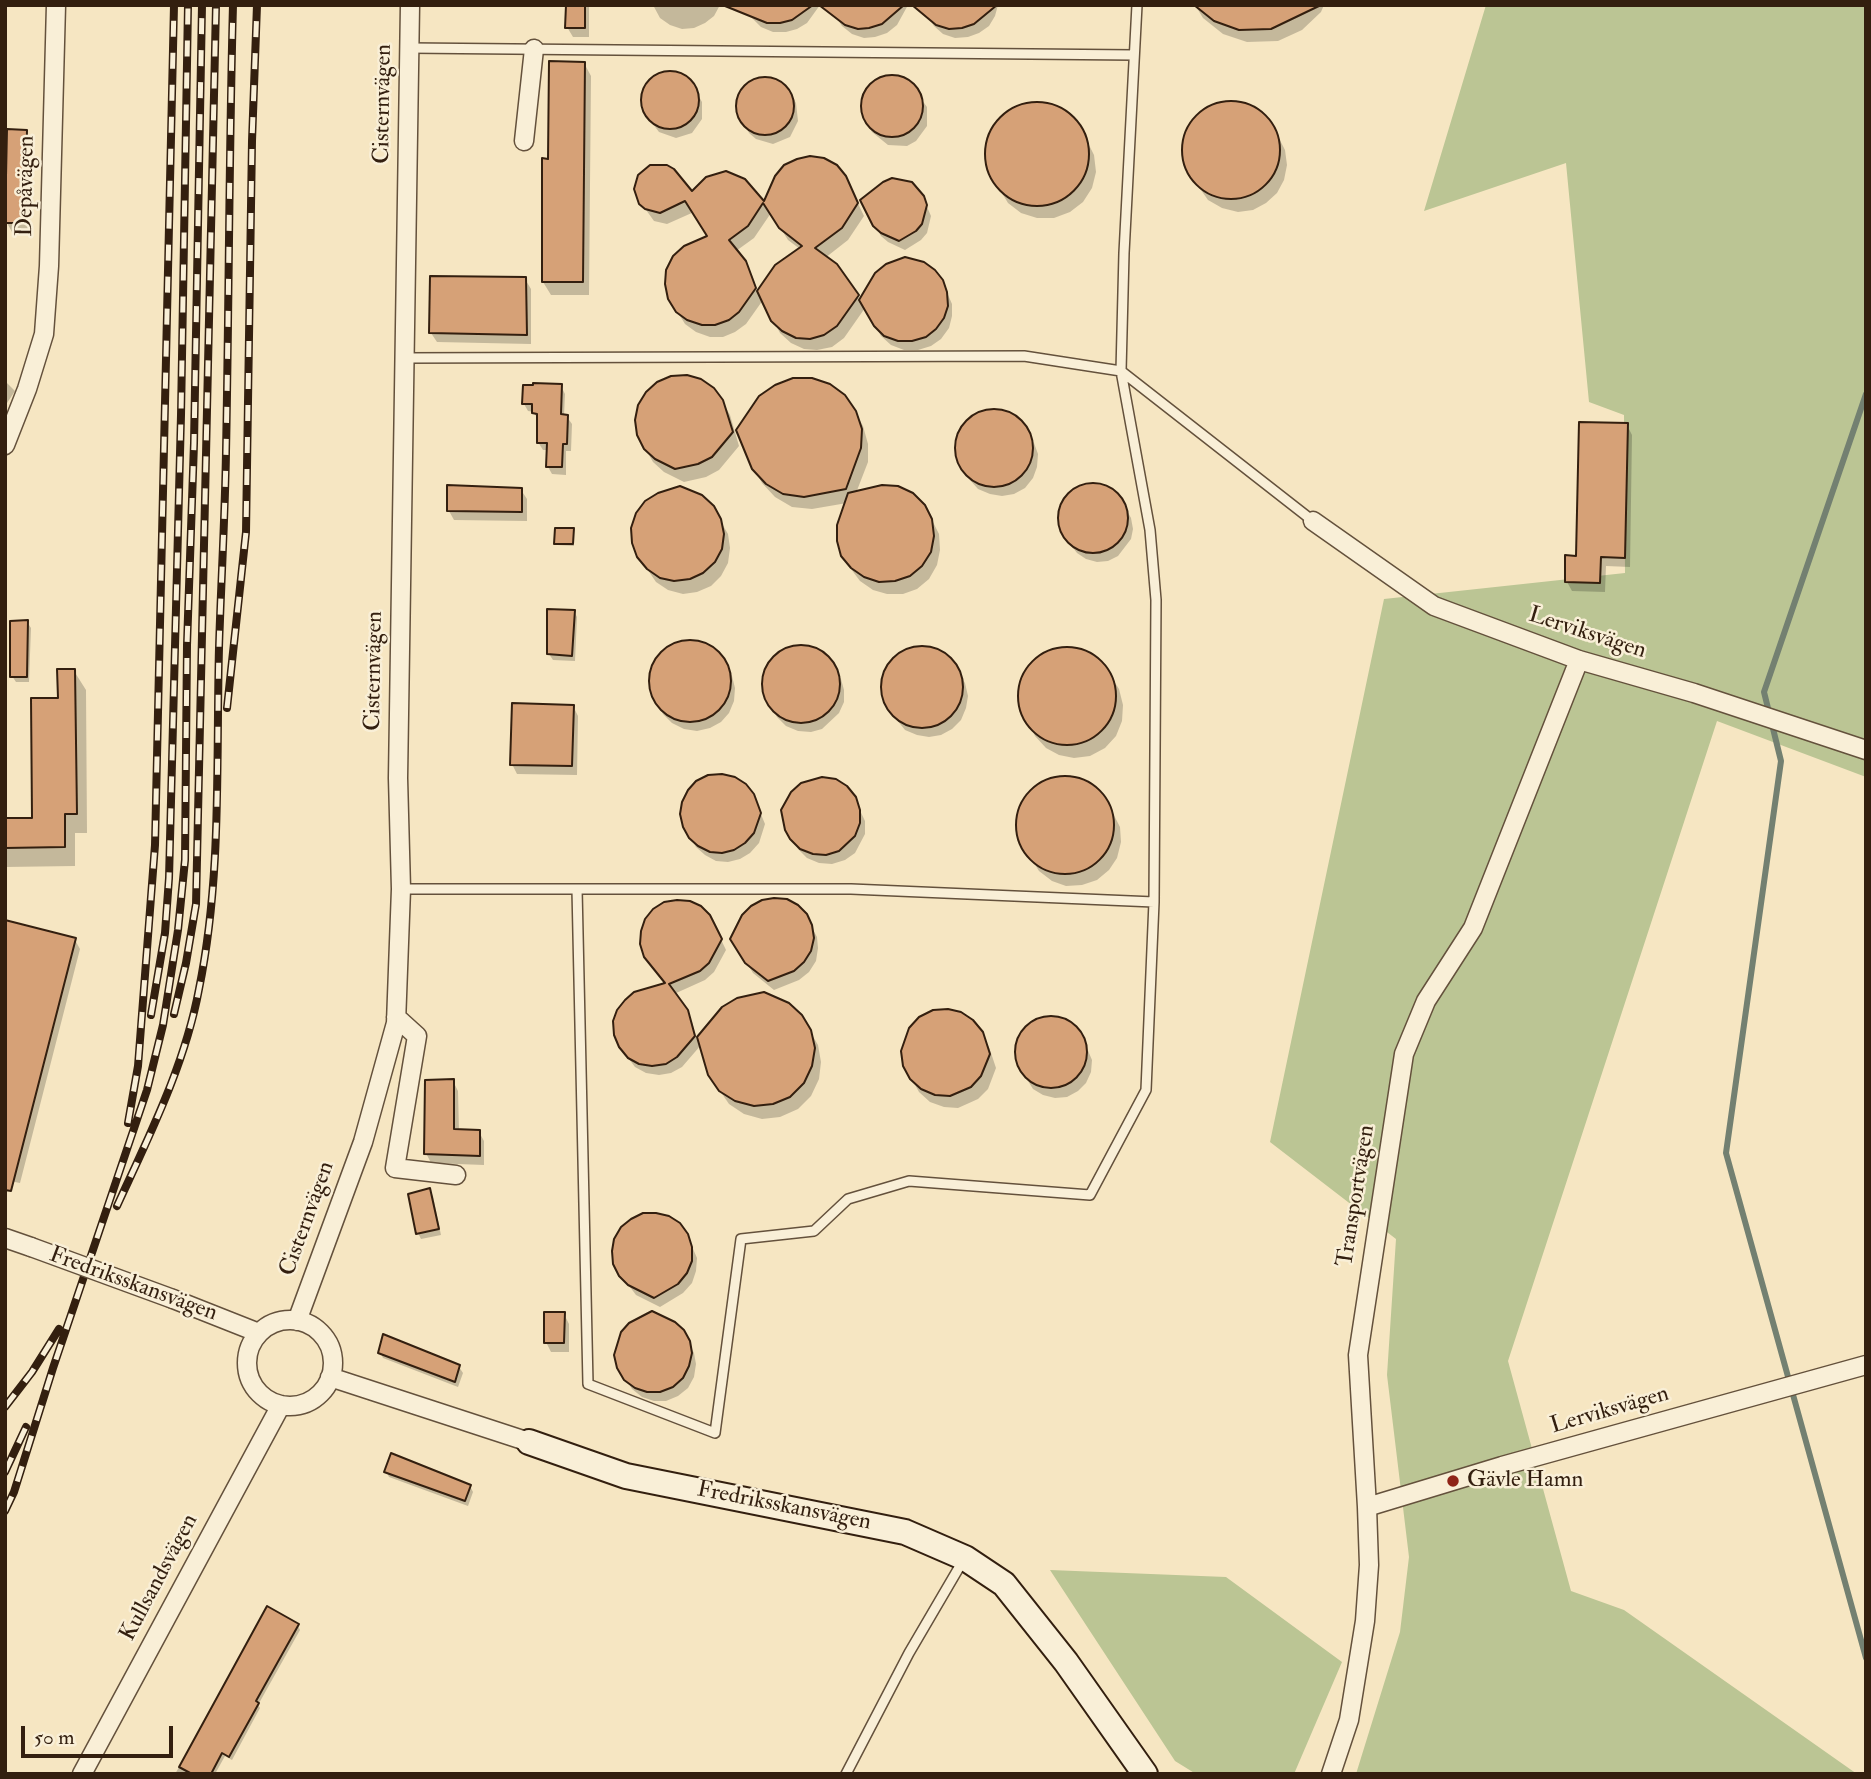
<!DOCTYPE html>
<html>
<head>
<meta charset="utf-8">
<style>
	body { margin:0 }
	#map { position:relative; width:1871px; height:1779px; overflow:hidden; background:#f6e6c2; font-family:"IM FELL Double Pica",serif }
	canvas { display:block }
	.frame { position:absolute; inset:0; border:7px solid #331f0f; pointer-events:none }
	.scale { position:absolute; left:21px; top:1726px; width:152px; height:32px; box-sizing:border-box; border:4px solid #331f0f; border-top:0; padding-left:9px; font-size:21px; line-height:24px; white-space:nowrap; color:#331f0f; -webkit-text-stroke:5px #f9efd7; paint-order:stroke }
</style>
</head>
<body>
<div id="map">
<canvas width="1871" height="1779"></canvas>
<div class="frame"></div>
<div class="scale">50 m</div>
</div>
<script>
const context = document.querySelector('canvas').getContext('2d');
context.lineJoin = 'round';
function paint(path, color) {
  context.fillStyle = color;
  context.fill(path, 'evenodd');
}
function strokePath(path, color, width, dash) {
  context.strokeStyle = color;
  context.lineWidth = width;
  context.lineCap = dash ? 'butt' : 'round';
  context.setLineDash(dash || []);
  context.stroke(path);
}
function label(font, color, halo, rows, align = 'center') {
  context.font = font + ' "IM FELL Double Pica",serif';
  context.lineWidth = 5;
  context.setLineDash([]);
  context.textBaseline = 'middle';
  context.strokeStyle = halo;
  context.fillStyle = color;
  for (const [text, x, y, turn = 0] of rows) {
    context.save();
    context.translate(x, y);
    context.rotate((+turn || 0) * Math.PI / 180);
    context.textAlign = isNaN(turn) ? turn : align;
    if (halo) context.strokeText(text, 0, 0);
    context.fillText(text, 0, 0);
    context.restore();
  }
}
paint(new Path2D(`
	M1486,5h380v772l-149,-56 -209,640 63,230 53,19 233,164h-501l44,-142 9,-75 -22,-182 9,-136 -126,-97 114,-543 241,-26 -1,-158 -35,-13 -23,-239 -142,48z
	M1050,1570l176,7 116,85 -48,112h-98l-21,-13z`), '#bbc594');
paint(new Path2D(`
	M567,5h22v32h-16l-6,-10z
	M653,5h67l-6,11 -9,7 -11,5 -12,1 -12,-4 -10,-7z
	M744,5h76l-13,18 -10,6 -11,3h-13l-12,-5 -9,-9z
	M828,5h80l-11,20 -10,8 -12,4 -11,1 -12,-4 -10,-8z
	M920,5h78l-3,11 -6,10 -10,7 -11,4 -13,1 -12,-4 -9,-8z
	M1195,5h129l-3,7 -19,18 -24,11 -31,1 -24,-8 -20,-16z
	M584,63l7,13 -2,219h-38l-8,-13 7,-121z
	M678,74l14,10 6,11 4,7v17l-10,14 -16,5 -17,-6 -6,-8 -6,-10 -4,-18 9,-16 8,-5z
	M891,76l18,6 18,25v19l-11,15 -9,5 -19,-1 -16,-13 -6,-10 -3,-20 3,-10 15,-13z
	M767,78l9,2 14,13 6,10 2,18 -8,16 -17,7 -17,-5 -7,-6 -11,-27 6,-17 6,-6z
	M1232,102l15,3 13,7 11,11 14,27 2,15 -3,15 -7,13 -11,10 -13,7 -15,2 -16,-4 -14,-8 -19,-27 -5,-16v-17l7,-15 10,-13 15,-8z
	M1036,103l16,3 15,7 12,12 15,30 2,17 -4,16 -9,14 -13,10 -16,6h-17l-16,-5 -13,-10 -17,-28 -4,-16 1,-17 6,-15 11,-12 15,-9z
	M26,131l5,10 -1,91h-18l-5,-9z
	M716,174l20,1 28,29 81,-27 19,39 -16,24 -23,18 35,42 82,-19 10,23v12l-3,12 -8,11 -10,7 -13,4h-14l-13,-5 -10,-9 -16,-28 -21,30 -12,9 -15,3 -13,-1 -13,-6 -11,-10 -17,-33 -17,24 -11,8 -12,5h-13l-14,-5 -11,-8 -16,-26 40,-61 -15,-25 -27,12 -13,-3 -13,-18 51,-10 15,-15zM771,213l17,27 12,9 -42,43 -6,-17 -16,-24 18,-13z
	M924,200l7,16 -4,17 -6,7 -16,10 -17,-8 -7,-6 -6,-11z
	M525,279l6,10v55l-94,-2 -6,-9z
	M5,381l10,10 -10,15z
	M561,386l4,8 -1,22 3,1 5,7 -1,27h-5v24l-14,-1 -4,-7v-17h-5l-5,-8 1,-20 -5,-10 -6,-1 -4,-7z
	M722,401l8,14 9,31 -20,24 -13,7 -22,5 -20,-10 -11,-10 -8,-14z
	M987,411h12l12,4 10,7 13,21 4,11 -1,13 -4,11 -8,10 -11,6 -12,2 -12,-2 -12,-5 -8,-9 -12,-22 -1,-12 3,-12 6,-10 10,-8z
	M855,412l8,14 5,18v18l-12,31 76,27 7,14 1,16 -3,15 -8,14 -12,10 -14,5h-16l-14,-4 -13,-9 -9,-12 -8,-14 4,-52 -35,6 -20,-2 -17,-10 -13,-14 -8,-14z
	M1627,425l5,10 -2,132 -24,-1 -1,26 -33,-1 -5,-9 11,-25z
	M1102,486l18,12 11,20 2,11 -2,10 -13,17 -10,5 -11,1 -11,-3 -9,-6 -7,-9 -10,-21 1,-11 4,-11 7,-8 9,-6z
	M521,490l6,9v22l-73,-1 -5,-9z
	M712,507l16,27 2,14 -2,15 -7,13 -10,10 -14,6 -14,2 -15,-4 -12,-8 -17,-25z
	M573,530l1,16 -17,-1 -1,-2z
	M574,611l3,6 -2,44 -22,-1 -4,-6z
	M27,622l4,6 -2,54h-13l-4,-6z
	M684,642l12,1 12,4 10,7 14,22 3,12 -1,13 -5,12 -8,9 -11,6 -13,3 -13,-2 -12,-6 -9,-9 -11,-23 -1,-13 3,-12 7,-12 10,-7z
	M795,647h12l11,4 10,7 13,21 3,11v12l-5,11 -17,16 -11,3 -13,-1 -12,-5 -9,-9 -12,-22 -2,-12 3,-13 7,-11 10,-8z
	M929,648l12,5 10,8 14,22 3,13 -2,12 -5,12 -9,9 -11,6 -12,2 -12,-2 -12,-5 -8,-10 -12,-21 -2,-13 3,-13 7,-11 10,-9 12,-4z
	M1071,648l16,4 14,9 18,28 4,16 -1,16 -6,15 -11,12 -15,8 -16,2 -15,-3 -13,-7 -11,-12 -14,-28 -2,-15 4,-14 7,-13 12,-11 14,-6z
	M74,671l12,19 1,143h-12v33l-70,1v-47h29l25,-121z
	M573,706l5,10 -1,59 -60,-1 -5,-10z
	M1065,778l15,2 14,7 11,11 15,29 1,15 -4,16 -8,12 -12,10 -15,5 -16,1 -14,-5 -13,-10 -17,-27 -4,-15 1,-15 7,-15 10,-11 14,-8z
	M753,795l12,29 -6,19 -9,10 -10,6 -12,3 -12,-1 -11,-6 -9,-8 -12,-21z
	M854,798l11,23v13l-10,19 -10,7 -13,4 -13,-1 -12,-5 -9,-9 -11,-19z
	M811,926l6,11 1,11 -2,13 -7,11 -10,8 -25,10 -21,-17 -21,-34z
	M715,927l11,23 -12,22 -9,8 -31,14 18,28 5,17 26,-30 78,7 17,29 3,17 -2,17 -8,17 -13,13 -18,8 -18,2 -18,-5 -15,-10 -11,-16 -17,-43 -19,22 -11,6 -12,2 -13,-2 -11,-6 -15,-20 46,-63 -14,-18z
	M75,940l5,9 -60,234 -15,-3z
	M1058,1018l10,4 15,17 9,21 -1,12 -5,11 -8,8 -11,6 -12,1 -12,-3 -10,-6 -13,-21 -5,-17 6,-16 6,-8 9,-6z
	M910,1029l71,4 8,14 7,21 -8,21 -10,10 -20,9 -14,-1 -14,-5 -11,-10 -15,-27v-24z
	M453,1081l5,10 1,40 20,1 5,9v24l-53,-2 -5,-10z
	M430,1190l3,6 8,39 -20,4 -3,-6z
	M687,1235l10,23 -1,13 -4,12 -9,10 -23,14 -24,-12 -15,-20z
	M564,1314l5,10v28h-18l-5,-10z
	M683,1332l11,21 2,11 -2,13 -6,11 -10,8 -12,5h-12l-12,-4 -10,-8 -13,-21 -3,-13 6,-22z
	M380,1352l79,15 4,6 -5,14 -75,-29z
	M386,1471l84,15 3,6 -5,14 -79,-29z
	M298,1626l2,4 -42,75 2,3 -28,52 -7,-4 -10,18h-40l7,-12 1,1z`), '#0003');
strokePath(new Path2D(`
	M1866,394l-102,298 17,69 -55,392 140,505`), '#738071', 6);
const building = new Path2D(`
	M566,5h19v23h-20z
	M813,5l-21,15 -12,3h-13l-42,-17z
	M819,5h85l-22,19 -13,4 -11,1 -13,-4z
	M912,5h85l-23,19 -12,4 -13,1 -13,-4z
	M1194,5h127l-50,24 -32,1 -25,-9z
	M549,61l36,1 -2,220h-41v-124l6,1z
	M641 100a29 29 0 1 1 58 0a29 29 0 1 1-58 0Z
	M861 106a31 31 0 1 1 62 0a31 31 0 1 1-62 0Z
	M736 106a29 29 0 1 1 58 0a29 29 0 1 1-58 0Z
	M1182 150a49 49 0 1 1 98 0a49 49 0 1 1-98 0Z
	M985 154a52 52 0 1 1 104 0a52 52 0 1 1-104 0Z
	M7,129l20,1 -2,93h-20z
	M810,156l14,2 13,7 9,11 12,27 -16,25 -27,20 22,16 22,31 -22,31 -13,9 -14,4 -14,-1 -14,-7 -11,-10 -14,-30 18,-26 27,-19 -23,-18 -16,-25 -15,23 -19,14 17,21 10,27 -17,24 -10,8 -14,5h-13l-15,-5 -11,-8 -8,-13 -3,-15 1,-14 7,-14 11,-10 23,-10 -22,-35 -25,12 -15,-4 -6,-5 -5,-15 4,-14 12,-10h17l7,4 18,22 14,-14 20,-6 19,8 19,22 11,-25 9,-11 13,-6z
	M892,178l20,4 12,14 3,9 -5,19 -6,7 -17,10 -18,-8 -8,-7 -13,-26 23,-18z
	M905,257l19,5 11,8 8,10 4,12 1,14 -4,12 -8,11 -10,8 -14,4h-14l-14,-5 -10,-10 -15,-26 16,-27 11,-9z
	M430,276l96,1 1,58 -98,-2z
	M687,375l14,4 13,9 9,12 10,32 -21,25 -14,7 -23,5 -20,-10 -11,-10 -7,-14 -2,-15 3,-15 8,-13 11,-10 14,-6z
	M793,378h19l18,6 15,11 11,16 6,18 -1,19 -15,41 -42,8 -21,-3 -17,-10 -14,-15 -16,-39 23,-34 16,-11z
	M533,383l29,1 -1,30 7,1 -1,29h-4l-1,23h-16l1,-24h-10v-29l-5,-1v-9h-10l1,-19h10z
	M955 448a39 39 0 1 1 78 0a39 39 0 1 1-78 0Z
	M1579,422l49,1 -3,135 -24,-1 -1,26 -35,-1v-27l11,1z
	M1058 518a35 35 0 1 1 70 0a35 35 0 1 1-70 0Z
	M447,485l75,3v24l-75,-1z
	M882,485l16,1 15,7 12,12 7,14 2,17 -3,16 -9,14 -12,10 -15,5 -16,1 -15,-5 -13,-9 -10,-12 -4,-15v-16l11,-32z
	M680,486l22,9 12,11 7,13 3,15 -2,15 -7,13 -12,11 -13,6 -16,2 -14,-3 -13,-9 -10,-12 -5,-14 -1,-15 5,-15 9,-12 13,-8z
	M555,528h19l-1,16h-19z
	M547,609l28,1 -3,46 -25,-2z
	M28,620l-1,57h-17v-56z
	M649 681a41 41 0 1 1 82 0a41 41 0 1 1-82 0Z
	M762 684a39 39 0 1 1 78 0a39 39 0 1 1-78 0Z
	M881 687a41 41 0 1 1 82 0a41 41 0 1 1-82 0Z
	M1018 696a49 49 0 1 1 98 0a49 49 0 1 1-98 0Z
	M57,669h18l2,145h-12v33l-60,1v-30h27l-1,-120h27z
	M512,703l62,2 -2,61 -62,-1z
	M722,774l13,3 11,7 8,10 7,19 -7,20 -9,10 -11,7 -12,3 -12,-1 -12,-6 -9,-8 -6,-11 -3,-13 2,-12 6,-12 8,-9 12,-6z
	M1016 825a49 49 0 1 1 98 0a49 49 0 1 1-98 0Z
	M822,777l14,2 11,7 9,11 4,13v13l-5,13 -16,15 -13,4 -13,-1 -13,-5 -10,-10 -5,-9 -4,-20 10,-18 10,-9z
	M774,898l13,1 11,6 9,9 5,11 2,13 -3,13 -7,11 -10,9 -26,10 -23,-18 -15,-24 12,-24 9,-9 11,-6z
	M677,900l13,1 11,5 9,9 12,24 -13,24 -9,8 -31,13 19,26 7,26 -18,21 -11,7 -14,2 -13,-2 -11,-6 -9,-11 -5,-12 -1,-14 4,-11 8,-10 9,-8 31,-9 -21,-26 -4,-13 1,-13 4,-12 8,-10 11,-7z
	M5,920l71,18 -65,253 -6,-1z
	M764,992l25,11 13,12 9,15 4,18 -3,18 -8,17 -14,14 -17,7 -19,2 -19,-5 -16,-10 -11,-16 -11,-38 25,-30 15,-9z
	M948,1009l13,3 12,8 10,12 7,22 -9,22 -10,11 -21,9 -15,-1 -14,-6 -11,-10 -7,-13 -2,-15 8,-23 10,-11 14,-7z
	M1015 1052a36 36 0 1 1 72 0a36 36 0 1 1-72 0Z
	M454,1079v50l26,1v26l-56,-2 1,-74z
	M430,1188l9,41 -23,5 -8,-40z
	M643,1213h13l13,3 11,7 8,11 4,13v14l-5,12 -9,11 -24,14 -26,-13 -9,-9 -6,-12 -1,-13 2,-12 7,-12 10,-8z
	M652,1311l23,11 9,8 6,11 2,12 -3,13 -6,12 -10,9 -13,5h-13l-12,-4 -11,-8 -7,-12 -3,-13 7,-23 8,-9z
	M544,1312h21l-1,31h-20z
	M383,1334l77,31 -5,17 -77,-29z
	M391,1453l80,32 -6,16 -81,-29z
	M267,1606l32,18 -43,77 3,2 -30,54 -7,-4 -11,21h-19l-13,-7z`);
paint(building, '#d6a177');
strokePath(building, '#331f0f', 2);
const service = new Path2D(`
	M409,48l725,7
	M405,358l619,-2 97,15 192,150
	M401,889h176l11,495 127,49 26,-194 73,-8 34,-32 61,-18 181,14 56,-105 8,-188 2,-302 -6,-70 -29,-159 3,-118 13,-248
	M577,889h274l303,13
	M846,1774l63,-121 55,-94`);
const minor = new Path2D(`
	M524,141l10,-92
	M5,445l22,-56 17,-55 5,-68 7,-261
	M1313,521l121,85 145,54 115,33 172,57
	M396,1017l21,19 -22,132 61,7
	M5,1238l26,9
	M173,1299l86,34
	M247 1363a43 43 0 1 1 86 0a43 43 0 1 1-86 0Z
	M297,1321l66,-179 33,-119 5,-134 -3,-111 12,-773
	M330,1377l199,65
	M1367,1507l135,-41 364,-101
	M82,1774l199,-369
	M1331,1774l18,-54 16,-99 4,-56 -2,-58 -9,-152 46,-301 22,-53 47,-73 106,-268`);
const secondary = new Path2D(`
	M529,1442l97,34 279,56 60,26 39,26 62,78 79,112`);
strokePath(service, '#64513c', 12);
strokePath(minor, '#64513c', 21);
strokePath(secondary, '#331f0f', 28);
strokePath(service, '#f9efd7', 9);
strokePath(minor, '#f9efd7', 18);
strokePath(secondary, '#f9efd7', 24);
const rail = new Path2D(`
	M227,708l19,-176 6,-391 5,-136
	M174,1014l12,-51 10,-59 20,-899
	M151,1015l14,-82 4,-55 12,-463 7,-410
	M128,1123l10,-57 17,-221 19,-840
	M117,1206c32,-70 68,-141 82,-217 23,-113 17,-227 20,-341 2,-66 6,-131 7,-196 3,-149 3,-298 7,-447
	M5,1407l27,-35 27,-43
	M5,1472l21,-45
	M5,1511l9,-19 39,-124 94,-278 16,-65 15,-95 7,-70 2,-215 7,-202 8,-438`);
strokePath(rail, '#331f0f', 8);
strokePath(rail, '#f9efd7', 5, [16]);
const minorBridge = new Path2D(`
	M31,1247l142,52`);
strokePath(minorBridge, '#64513c', 21, []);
strokePath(minorBridge, '#f9efd7', 18);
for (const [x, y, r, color] of [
	[1453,1481,7,"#8f2418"]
]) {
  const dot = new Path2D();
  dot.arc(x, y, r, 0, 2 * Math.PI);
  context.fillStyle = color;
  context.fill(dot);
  strokePath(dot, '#f9efd7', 2.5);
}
label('23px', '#331f0f', '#f9efd7', [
	["Cisternvägen",384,104,-89],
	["Depåvägen",27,186,-89],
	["Lerviksvägen",1587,634,18],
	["Cisternvägen",375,671,-89],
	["Transportvägen",1357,1196,-81],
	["Cisternvägen",308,1219,-70],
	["Fredriksskansvägen",133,1285,20],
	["Lerviksvägen",1610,1411,-16],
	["Fredriksskansvägen",784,1507,11],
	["Kullsandsvägen",160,1578,-62]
]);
label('23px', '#331f0f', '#f9efd7', [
	["Gävle Hamn",1467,1481]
], 'left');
</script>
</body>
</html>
